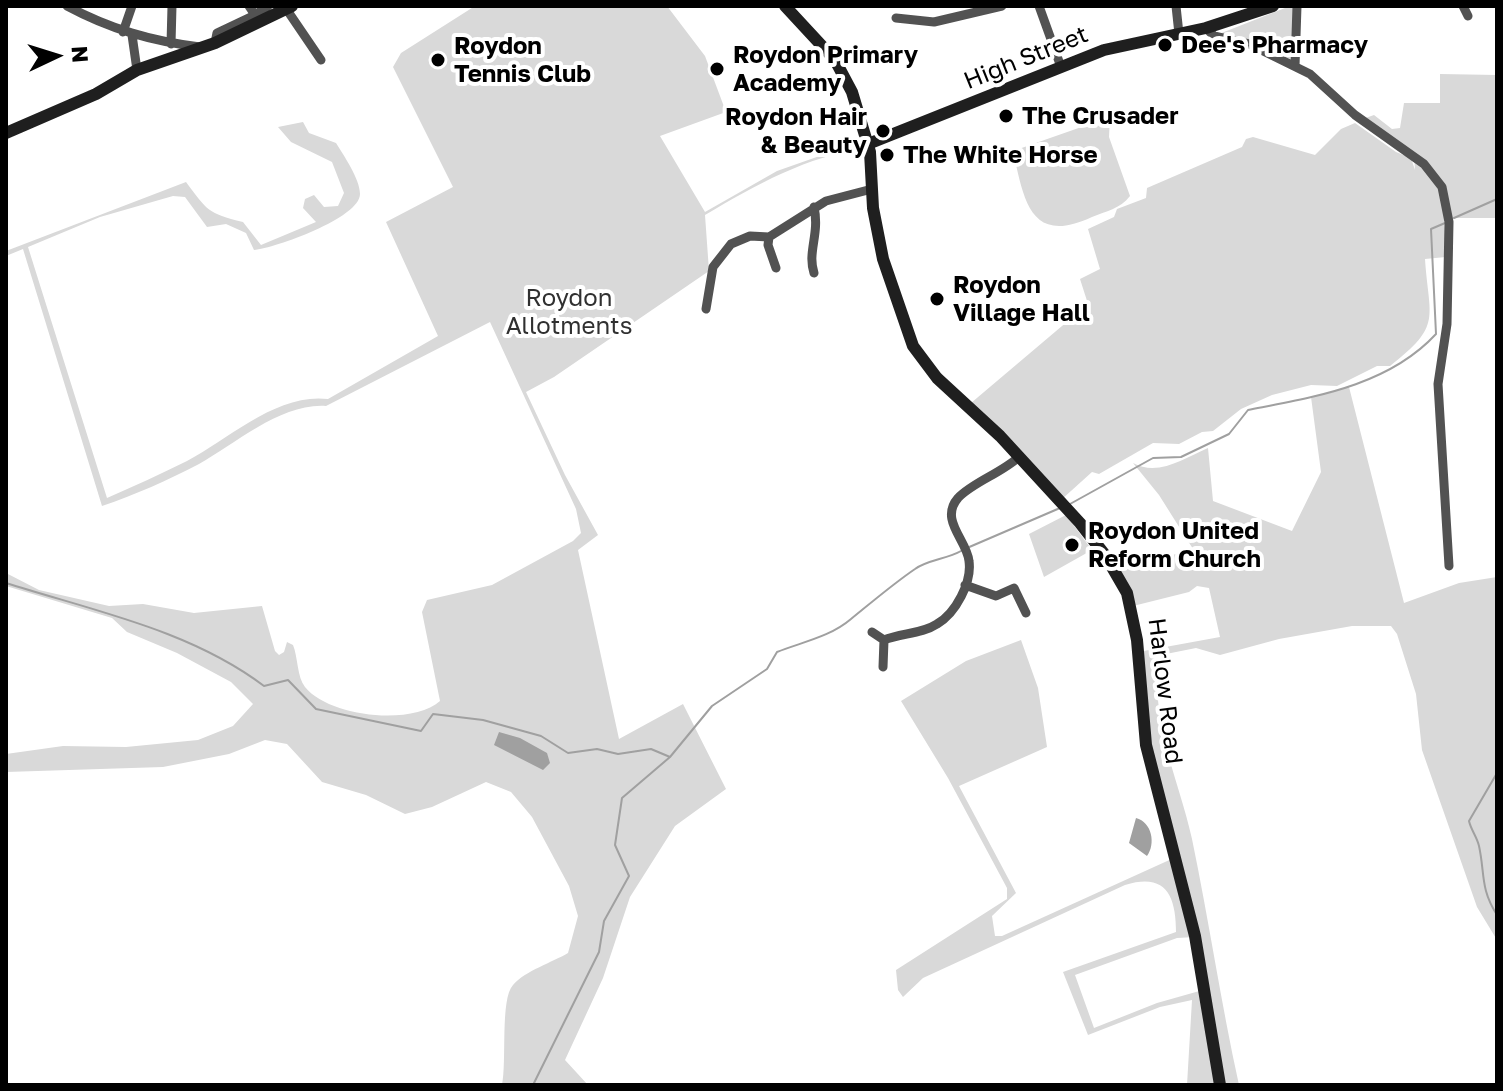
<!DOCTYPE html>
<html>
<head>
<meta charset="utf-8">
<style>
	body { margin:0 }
	#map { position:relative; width:1503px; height:1091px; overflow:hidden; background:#fff; font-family:"Golos Text",sans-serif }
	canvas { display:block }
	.frame { position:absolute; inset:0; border:8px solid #000; pointer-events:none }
	.north { position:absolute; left:16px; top:16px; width:80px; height:80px; -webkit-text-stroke:6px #fff; paint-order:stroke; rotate:86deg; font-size:22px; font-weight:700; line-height:32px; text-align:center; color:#000 }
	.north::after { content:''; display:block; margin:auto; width:28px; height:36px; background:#000; clip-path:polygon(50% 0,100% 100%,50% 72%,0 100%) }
</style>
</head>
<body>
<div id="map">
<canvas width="1503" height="1091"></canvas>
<div class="frame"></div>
<div class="north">N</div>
</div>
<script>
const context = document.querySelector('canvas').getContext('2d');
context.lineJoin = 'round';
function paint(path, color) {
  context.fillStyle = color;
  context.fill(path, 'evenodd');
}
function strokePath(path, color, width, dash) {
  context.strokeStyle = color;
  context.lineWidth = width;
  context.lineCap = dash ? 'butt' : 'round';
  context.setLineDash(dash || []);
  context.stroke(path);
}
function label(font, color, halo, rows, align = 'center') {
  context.font = font + ' "Golos Text",sans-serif';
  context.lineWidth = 8;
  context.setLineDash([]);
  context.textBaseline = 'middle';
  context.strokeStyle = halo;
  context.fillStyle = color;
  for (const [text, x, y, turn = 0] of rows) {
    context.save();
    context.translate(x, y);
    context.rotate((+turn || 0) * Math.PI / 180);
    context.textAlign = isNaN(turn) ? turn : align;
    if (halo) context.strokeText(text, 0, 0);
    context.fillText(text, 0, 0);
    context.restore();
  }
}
paint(new Path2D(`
	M475,6h192l38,50 21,56 -66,24 45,76 72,-41 88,-31 1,8c-59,8 -110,37 -161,67l4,56 -155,106 -28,15 39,83 33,60 -20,15 41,189 64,-35 43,85 -51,37 -45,71 -27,81 -38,82 23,25h-86c5,-24 -2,-86 11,-100 12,-14 40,-23 55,-32l10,-37 -9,-30 -37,-69 -21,-25 -25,-10 -54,25 -27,7 -39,-19 -44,-13 -35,-38 -22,-4 -36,14 -66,13 -157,5v-18l57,-8 63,1 72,-7 35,-14 20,-22 -22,-22 -54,-29 -50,-21 -15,-14 -106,-32v-13l33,17 70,16 34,-2 51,9 68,-7 13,45 4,4 5,-3 3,-10 6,3c5,12 4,32 12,42 24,30 107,39 135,14l-18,-89 5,-12 65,-15 81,-44 8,-8 -5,-24 -86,-187 -164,84c-45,-3 -89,37 -127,58 -31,16 -64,31 -97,42l-79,-257 -17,7v-5l180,-69c22,29 21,31 57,40l18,23 55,-23 -13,-14 2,-9 9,-4 10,12 14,-1 6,-13 -12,-31 -41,-20 -13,-15 25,-5 6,11 27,10c8,13 24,36 24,51 0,24 -85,54 -106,56l-8,-17 -20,-9 -19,3 -22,-30 -12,-1 -73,21 -72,30 79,251c27,-12 54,-24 80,-37 43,-23 90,-68 141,-62l110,-63 -52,-114 67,-35 -60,-120 8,-14z
	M1290,6h5l-3,54 -48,-22 -25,-4z
	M1440,74l57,1v143h-53l2,39 -21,2c4,60 18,66 -35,107h-13l-40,20 -26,-1 -39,10 -31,14 -28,22 -11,1 -23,12 -26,-1 -54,31 -7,-2 -31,28 -90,-97 117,-99 -8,-25 20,-10 -12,-40 26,-12 3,-8 29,-11 1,-10 95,-41 4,-8 7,-2 62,18 26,-26 14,-6 41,29 15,6 4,12 -1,-15 -54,-35 14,-5 18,14 8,-1 4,-25h36z
	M1110,117l-1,20 21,59c-10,13 -24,15 -38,21 -62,29 -68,-17 -79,-66z
	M1349,387l55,216 55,-20 38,-6v363l-20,-33 -55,-157 -6,-56 -19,-60 -6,-8h-39l-73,13 -59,16 -24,-7 -35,7c-14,61 18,124 31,184 17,82 29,164 47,246h-52l5,-85 -32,7 -72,28 -25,-63 113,-40c0,-36 -10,-60 -51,-47l-202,93 -20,19 -5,-7 -2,-20 111,-71v-11l-59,-110 -47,-77 65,-40 55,-21 17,48 9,59 -88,39 57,107 -24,23 3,20h7l174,-79 -30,-112 -8,-93 82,-15 -11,-49 -12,-2 -8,6 -56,14 -15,-35 75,-22 -34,-54 -26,-32c25,14 52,-5 75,-15l5,53 79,30 29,-59 -10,-75zM1195,937l8,53 -46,13 -63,25 -19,-53 102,-37z
	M1066,515l26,35 -48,27 -15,-43z`), '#d9d9d9');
paint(new Path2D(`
	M499,732l21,6 27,15 3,10 -7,7 -49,-25z
	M1136,818c16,4 20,26 11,38l-18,-13z`), '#a0a0a0');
strokePath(new Path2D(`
	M1454,218l43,-19
	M1070,504l83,-46 28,-1 48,-23 19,-24c66,-13 140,-24 188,-76l-5,-105 14,-6
	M967,548l93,-40
	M6,583c88,28 184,47 258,103l24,-6 28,29 105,22 12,-17 50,6 58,16 27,17 29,-4 21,5 33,-5 19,8
	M1497,773l-28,48c2,9 8,16 10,25 6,27 1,43 18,69
	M533,1085l66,-133 5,-31 25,-45 -14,-31 7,-47 48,-41 42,-51 55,-37 10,-17c25,-10 53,-15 74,-33 21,-17 42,-35 64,-50 12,-9 32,-10 46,-18`), '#a0a0a0', 2);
strokePath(new Path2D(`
	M67,6c43,23 84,35 133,41
	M1039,6l22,61
	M1176,6l3,28
	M1463,6l5,10
	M287,10l34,50
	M255,15l13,-9
	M896,18l38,4 68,-16
	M1206,28l8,8 35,8 61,30 45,41 69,49 18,23 7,35 -2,102 -9,60 11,182
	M123,32l9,-26
	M132,35l5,35
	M215,43l2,-10 38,-18 -6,-9
	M171,44l1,-38
	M1295,66l2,-60
	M769,237l-1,8 8,23
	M814,273c-7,-21 6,-39 0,-66
	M706,309l7,-42 18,-23 19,-8 19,1 57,-36 46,-12
	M965,585l31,11 18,-8 12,25
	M872,632l12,8
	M884,640c17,-7 38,-6 53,-16 19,-11 35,-42 32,-63 -2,-21 -30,-41 -11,-63 15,-16 44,-25 62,-42
	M883,667l1,-27`), '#525252', 9);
strokePath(new Path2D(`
	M785,6l50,54 17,32 18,60 3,56 10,51 30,87 24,32 63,58 80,87 25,32 22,38 10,47 9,105 49,191 25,149
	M6,133l90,-39 41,-24 78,-27 77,-37
	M868,144l236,-94 102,-22 67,-22`), '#1f1f1f', 12);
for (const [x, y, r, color] of [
	[1165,45,8,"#000"],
	[438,60,8,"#000"],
	[717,69,8,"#000"],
	[1006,116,8,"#000"],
	[883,131,8,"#000"],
	[887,155,8,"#000"],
	[937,299,8,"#000"],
	[1072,545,8,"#000"]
]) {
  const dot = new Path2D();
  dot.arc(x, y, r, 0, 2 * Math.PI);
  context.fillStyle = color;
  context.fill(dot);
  strokePath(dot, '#fff', 3);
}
label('bold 24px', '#000', '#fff', [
	["Dee's Pharmacy",1181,45],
	["Roydon",454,46],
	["Tennis Club",454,74],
	["Roydon Primary",733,55],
	["Academy",733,83],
	["The Crusader",1022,116],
	["Roydon Hair",867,117,"right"],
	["& Beauty",867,145,"right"],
	["The White Horse",903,155],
	["Roydon",953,285],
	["Village Hall",953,313],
	["Roydon United",1088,531],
	["Reform Church",1088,559]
], 'left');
label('24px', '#000', '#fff', [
	["High Street",1026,58,-22],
	["Harlow Road",1165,691,83]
]);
label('24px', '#303030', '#fff', [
	["Roydon",569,298],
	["Allotments",569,326]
]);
</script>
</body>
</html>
